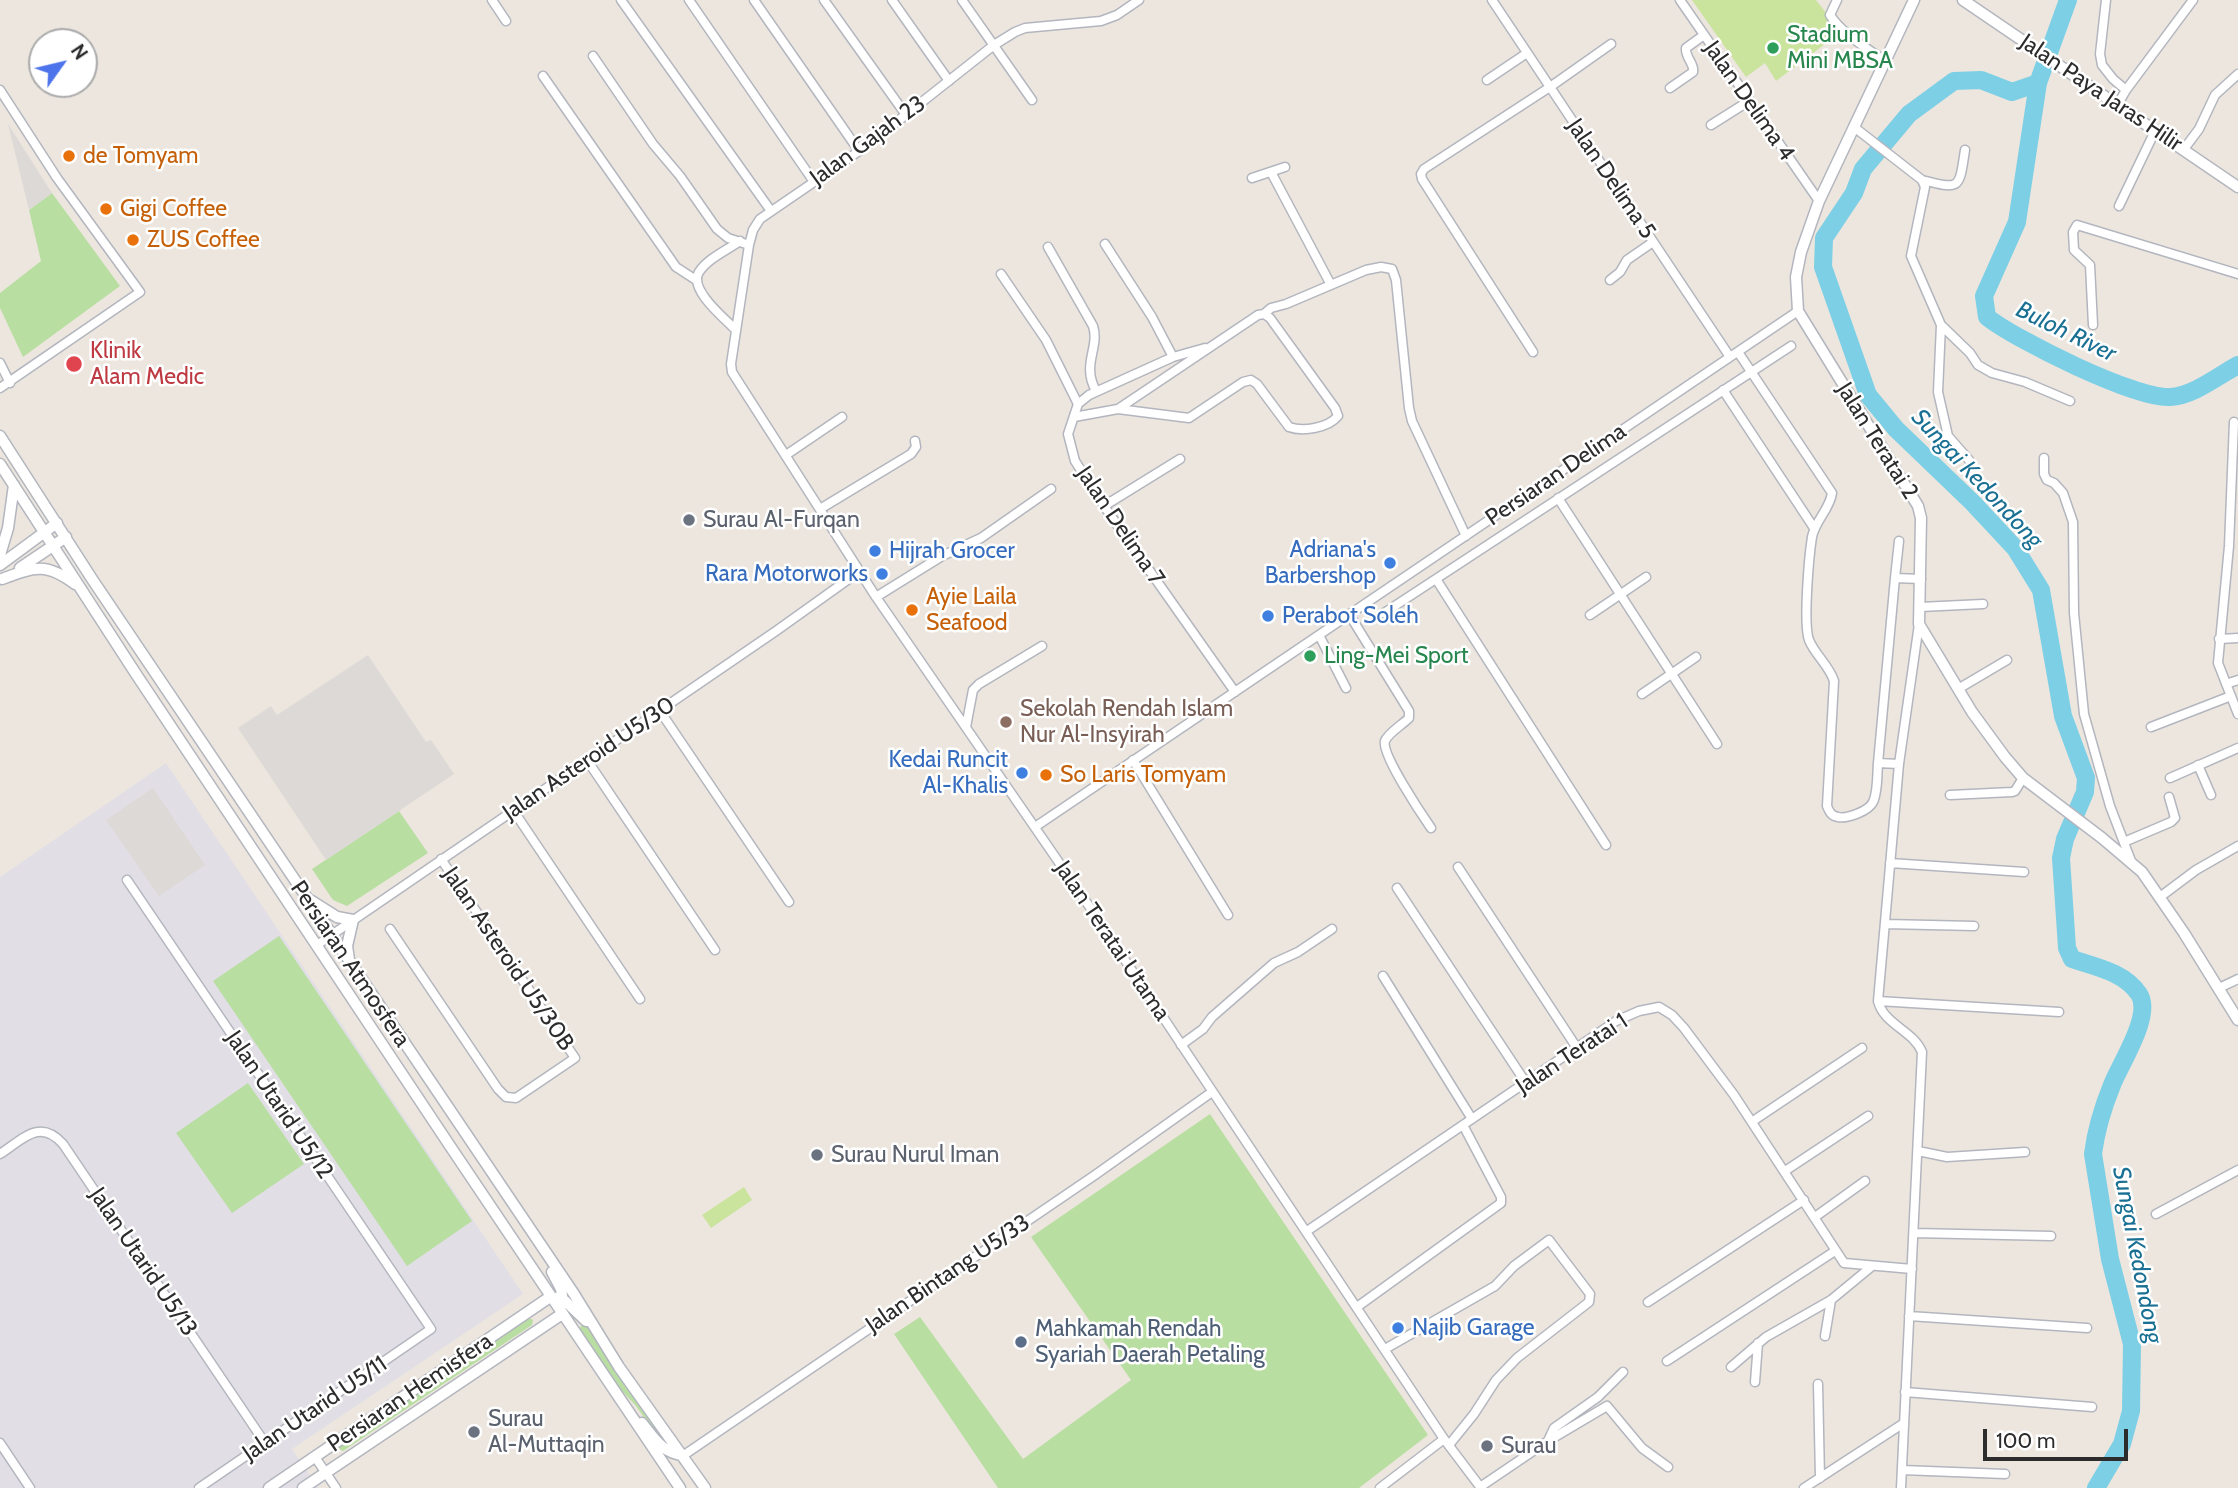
<!DOCTYPE html>
<html>
<head>
<meta charset="utf-8">
<style>
	body { margin:0 }
	#map { position:relative; width:2238px; height:1488px; overflow:hidden; background:#ece6df; font-family:Cabin,sans-serif }
	canvas { display:block }
	.north { position:absolute; left:28px; top:28px; width:70px; height:70px; box-sizing:border-box; background:#fff; border:2px solid #ababab; border-radius:50%; rotate:56deg; font-size:19px; font-weight:700; line-height:28px; text-align:center; color:#2c2c2c }
	.north::after { content:''; display:block; margin:auto; width:24px; height:32px; background:#4e74eb; clip-path:polygon(50% 0,100% 100%,50% 72%,0 100%) }
	.scale { position:absolute; left:1983px; top:1429px; width:145px; height:32px; box-sizing:border-box; border:4px solid #2c2c2c; border-top:0; padding-left:9px; font-size:21px; line-height:24px; white-space:nowrap; color:#2c2c2c; -webkit-text-stroke:5px #fff; paint-order:stroke }
</style>
</head>
<body>
<div id="map">
<canvas width="2238" height="1488"></canvas>
<div class="north">N</div>
<div class="scale">100 m</div>
</div>
<script>
const context = document.querySelector('canvas').getContext('2d');
context.lineJoin = 'round';
function paint(path, color) {
  context.fillStyle = color;
  context.fill(path, 'evenodd');
}
function strokePath(path, color, width, dash) {
  context.strokeStyle = color;
  context.lineWidth = width;
  context.lineCap = dash ? 'butt' : 'round';
  context.setLineDash(dash || []);
  context.stroke(path);
}
function label(font, color, halo, rows, align = 'center') {
  context.font = font + ' Cabin,sans-serif';
  context.lineWidth = 5;
  context.setLineDash([]);
  context.textBaseline = 'middle';
  context.strokeStyle = halo;
  context.fillStyle = color;
  for (const [text, x, y, turn = 0] of rows) {
    context.save();
    context.translate(x, y);
    context.rotate((+turn || 0) * Math.PI / 180);
    context.textAlign = isNaN(turn) ? turn : align;
    if (halo) context.strokeText(text, 0, 0);
    context.fillText(text, 0, 0);
    context.restore();
  }
}
paint(new Path2D(`
	M166,763l357,531 -231,155 27,39h-319v-611z`), '#e1dfe5');
paint(new Path2D(`
	M52,193l68,93 -97,71 -23,-49v-15l41,-32 -12,-51z
	M399,811l29,42 -81,53 -14,-6 -21,-31z
	M279,936l193,285 -65,45 -194,-285z
	M248,1083l56,81 -72,49 -56,-80z
	M1210,1114l218,321 -69,53h-361l-104,-154 26,-17 103,142 108,-79 -100,-143z
	M529,1318l4,2 -1,5 -189,126 -4,-2 1,-4z
	M586,1325l82,120 -6,-2 -26,-37 -22,-24 -35,-52 2,-4z`), '#b9dea1');
paint(new Path2D(`
	M1692,0h124l25,32 -65,49 -11,-18 -19,14z
	M744,1187l8,13 -41,28 -9,-13z`), '#cae49e');
paint(new Path2D(`
	M8,124l44,69 -23,17z
	M368,655l58,87 5,-2 23,34 -128,86 -88,-132 33,-22 6,9z
	M153,788l52,77 -46,31 -53,-76z`), '#ddd9d6');
strokePath(new Path2D(`
	M2068,0l-30,83 -21,139 -33,74 3,21c29,23 148,82 183,80 23,-1 48,-21 68,-32
	M2038,83l-26,9 -31,-12 -27,1 -45,33 -46,55 -9,24 -30,45 -1,29 45,128 28,34 77,74 42,45 26,42 22,126 23,62 -1,14 -20,47 -4,19 6,90 5,11c24,8 52,13 67,35 14,21 -19,70 -27,91 -9,22 -16,45 -19,69l17,105 22,85 -1,67 -9,33 -26,44`), '#7ccfe5', 18);
const minor = new Path2D(`
	M492,0l14,21
	M621,0l150,211
	M689,0l125,182
	M754,0l105,151
	M824,0l82,115
	M892,0l57,81
	M962,0l70,100
	M1139,0l-22,15 -16,6 -76,7 -10,4 -21,13 -129,102 -105,72 -7,11 -4,15 -18,119 1,8 144,225 213,309 355,533 37,49
	M1492,0l238,357
	M1680,0l139,201
	M1837,0l-7,15c12,19 37,33 55,46
	M2106,0l-6,54 2,11 11,14 13,11 -8,14
	M593,56l60,88 27,32 37,53 11,9 21,7
	M543,76l133,191 20,13
	M1487,80l40,-27
	M1670,88l23,-16c2,-8 -8,-14 -7,-24l18,-13
	M0,90l57,88 83,114 -140,96
	M2126,90l67,-90
	M1711,125l38,-24
	M1854,127l68,53 3,7 -14,69 30,69 -3,67 10,44 21,24
	M2184,149l15,-20 16,-34 23,-21
	M1271,172l60,113
	M1252,178l33,-11
	M1922,180c39,10 37,9 43,-30
	M2119,206l36,-75
	M1105,244l47,73 21,40
	M1048,247l45,79c7,22 -12,38 3,65
	M1001,274l45,66 32,64
	M1610,280l10,-8 7,-12 26,-18
	M1264,314l7,-6 15,-4 80,-34 15,-3 11,2 4,11 13,128 3,13 54,115
	M1941,325l29,28 8,12 14,8 33,9 45,19
	M2093,325l-3,-60 -16,-15 -1,-18 4,-7 161,49
	M736,330c-11,-11 -48,-41 -37,-58 8,-13 28,-22 41,-31
	M1205,348l-32,9 -84,38 -11,9 -10,30 7,27 29,45 131,186
	M1533,352l-111,-173 -1,-5 3,-5 126,-82 61,-43
	M1738,352l94,141c-2,16 -17,28 -20,44 -3,19 -9,87 -3,103 6,15 20,25 25,41l-7,125c2,5 4,10 11,11 9,2 31,-6 35,-15 5,-10 4,-27 5,-39l21,1
	M0,363l10,20
	M1723,390l91,138
	M1074,417l44,-8 71,9 54,-36 8,-2 6,4 32,43c14,5 39,1 49,-11l-3,-8 -65,-90 -6,-4 -6,1 -140,94
	M2234,422l-5,124 -11,117 20,51
	M786,455l56,-38
	M2044,458v16l3,6 7,3 9,10 10,29 1,91 10,101 26,92 21,55
	M1558,498l159,246
	M1104,506l76,-47
	M820,509l91,-55 5,-7 -1,-6
	M1895,578l4,-37
	M1436,579l170,266
	M876,597l66,-41 39,-18 70,-49
	M1920,607l63,-3
	M1384,613l407,-267
	M1349,614l60,97v7c-7,7 -21,15 -24,23 -4,13 37,74 46,87
	M1590,615l56,-38
	M1319,635l27,53
	M2219,639l19,-1
	M2226,684l12,-4
	M1958,689l49,-29
	M1642,694l54,-37
	M660,711l129,191
	M966,727l7,-37 6,-6 63,-38
	M2151,727l80,-31
	M587,760l128,190
	M1133,760l95,155
	M1878,763l17,-185 26,1
	M2198,765l13,30
	M2170,778l68,-30
	M1950,795l62,-3 3,-1 8,-13
	M513,810l127,189
	M1035,827l763,-516
	M2124,842l47,-20 4,-4 -6,-21
	M1890,863l134,9
	M1458,867l119,181
	M127,880l304,449 -232,159
	M1397,888l129,195
	M2160,897l36,-27 42,-24
	M1885,924l89,2
	M390,929l108,160 8,8 10,1 59,-40 -134,-199
	M317,945l459,-314 84,-60
	M1383,976l89,143
	M2219,988l19,-9
	M1878,1001l181,11
	M1181,1045l22,-16 9,-12 62,-54 24,-11 34,-23
	M1753,1121l109,-73
	M1918,1151l29,6 78,-5
	M0,1154c23,-15 40,-36 63,-10l202,299
	M1785,1171l83,-55
	M2156,1214l82,-44
	M1815,1217l50,-36
	M1307,1231l309,-210 23,-10 20,-4 13,8 12,13 50,67 110,168 68,6
	M1914,1233l137,3
	M1648,1302l156,-102
	M1357,1307l144,-104v-6l-38,-72
	M1909,1316l178,12
	M1825,1336l6,-36
	M1385,1349l110,-63 19,-20 35,-26 41,54 -1,8 -72,56 -21,22 -22,34 -25,31
	M1667,1361l168,-110
	M1731,1367l35,-30 65,-37 40,-33
	M1755,1382l3,-39
	M1818,1384l2,94
	M1905,1392l187,15
	M1548,1441l6,-13 44,-31 25,-25
	M0,1443l30,45
	M684,1455l411,-280 117,-83
	M315,1457l21,31
	M1902,1470l103,4
	M1480,1487l68,-46 59,-35 35,42 26,19
	M1380,1488l64,-49
	M1804,1488l100,-65
	M1901,1488l21,-436c-9,-22 -38,-27 -44,-51l21,-237 20,-140`);
const tertiary = new Path2D(`
	M1914,0l-95,201 -18,51 -5,25 2,34 120,195 3,12 -2,106 53,88 33,45 18,21 79,60 40,34 42,61 54,87
	M1963,0l275,187
	M0,436l92,143 482,715 45,73 86,121
	M0,464l136,210 314,472 230,342
	M0,555l8,-27 6,-43
	M0,565l57,-42
	M20,568l46,-31
	M2,579c32,-12 44,-17 73,5
	M310,900l27,17 16,3 -6,26 2,14
	M552,1272l9,17 2,14
	M642,1423c12,15 21,31 42,32
	M269,1488l281,-191 14,3 22,21
	M303,1488l259,-174`);
strokePath(minor, '#b3b6be', 11);
strokePath(tertiary, '#b3b6be', 13);
strokePath(minor, '#fff', 8);
strokePath(tertiary, '#fff', 10);
for (const [x, y, r, color] of [
	[1773,48,7,"#2e9e5b"],
	[69,156,7,"#e8710a"],
	[106,209,7,"#e8710a"],
	[133,240,7,"#e8710a"],
	[74,364,9,"#e0444e"],
	[689,520,7,"#6b7280"],
	[875,551,7,"#3f7fe0"],
	[1390,563,7,"#3f7fe0"],
	[882,574,7,"#3f7fe0"],
	[912,610,7,"#e8710a"],
	[1268,616,7,"#3f7fe0"],
	[1310,656,7,"#2e9e5b"],
	[1006,722,7,"#8d6e63"],
	[1022,773,7,"#3f7fe0"],
	[1046,775,7,"#e8710a"],
	[817,1155,7,"#6b7280"],
	[1398,1328,7,"#3f7fe0"],
	[1021,1342,7,"#5c6f8a"],
	[474,1432,7,"#6b7280"],
	[1487,1446,7,"#6b7280"]
]) {
  const dot = new Path2D();
  dot.arc(x, y, r, 0, 2 * Math.PI);
  context.fillStyle = color;
  context.fill(dot);
  strokePath(dot, '#fff', 2.5);
}
label('23px', '#27864d', '#fff', [
	["Stadium",1787,35],
	["Mini MBSA",1787,61],
	["Ling-Mei Sport",1324,656]
], 'left');
label('23px', '#2c2c2c', '#fff', [
	["Jalan Paya Jaras Hilir",2101,93,34],
	["Jalan Delima 4",1749,101,55],
	["Jalan Gajah 23",868,141,-36],
	["Jalan Delima 5",1611,179,56],
	["Jalan Teratai 2",1877,441,58],
	["Persiaran Delima",1556,475,-34],
	["Jalan Delima 7",1120,526,56],
	["Jalan Asteroid U5/30",589,759,-34],
	["Jalan Teratai Utama",1112,941,56],
	["Jalan Asteroid U5/30B",508,959,56],
	["Persiaran Atmosfera",350,964,56],
	["Jalan Teratai 1",1572,1054,-33],
	["Jalan Utarid U5/12",279,1105,56],
	["Jalan Utarid U5/13",143,1262,56],
	["Jalan Bintang U5/33",948,1274,-34],
	["Persiaran Hemisfera",410,1393,-34],
	["Jalan Utarid U5/11",315,1409,-34]
]);
label('23px', '#c56008', '#fff', [
	["de Tomyam",83,156],
	["Gigi Coffee",120,209],
	["ZUS Coffee",147,240],
	["Ayie Laila",926,597],
	["Seafood",926,623],
	["So Laris Tomyam",1060,775]
], 'left');
label('23px', '#be3a42', '#fff', [
	["Klinik",90,351],
	["Alam Medic",90,377]
], 'left');
label('23px', '#5b616d', '#fff', [
	["Surau Al-Furqan",703,520],
	["Surau Nurul Iman",831,1155],
	["Surau",488,1419],
	["Al-Muttaqin",488,1445],
	["Surau",1501,1446]
], 'left');
label('23px', '#366cbe', '#fff', [
	["Adriana's",1376,550],
	["Barbershop",1376,576],
	["Hijrah Grocer",889,551,"left"],
	["Rara Motorworks",868,574],
	["Perabot Soleh",1282,616,"left"],
	["Kedai Runcit",1008,760],
	["Al-Khalis",1008,786],
	["Najib Garage",1412,1328,"left"]
], 'right');
label('23px', '#785e54', '#fff', [
	["Sekolah Rendah Islam",1020,709],
	["Nur Al-Insyirah",1020,735]
], 'left');
label('23px', '#4e5e75', '#fff', [
	["Mahkamah Rendah",1035,1329],
	["Syariah Daerah Petaling",1035,1355]
], 'left');
label('italic 24px', '#197093', '#fff', [
	["Buloh River",2066,332,26],
	["Sungai Kedondong",1977,479,47],
	["Sungai Kedondong",2137,1255,79]
]);
</script>
</body>
</html>
